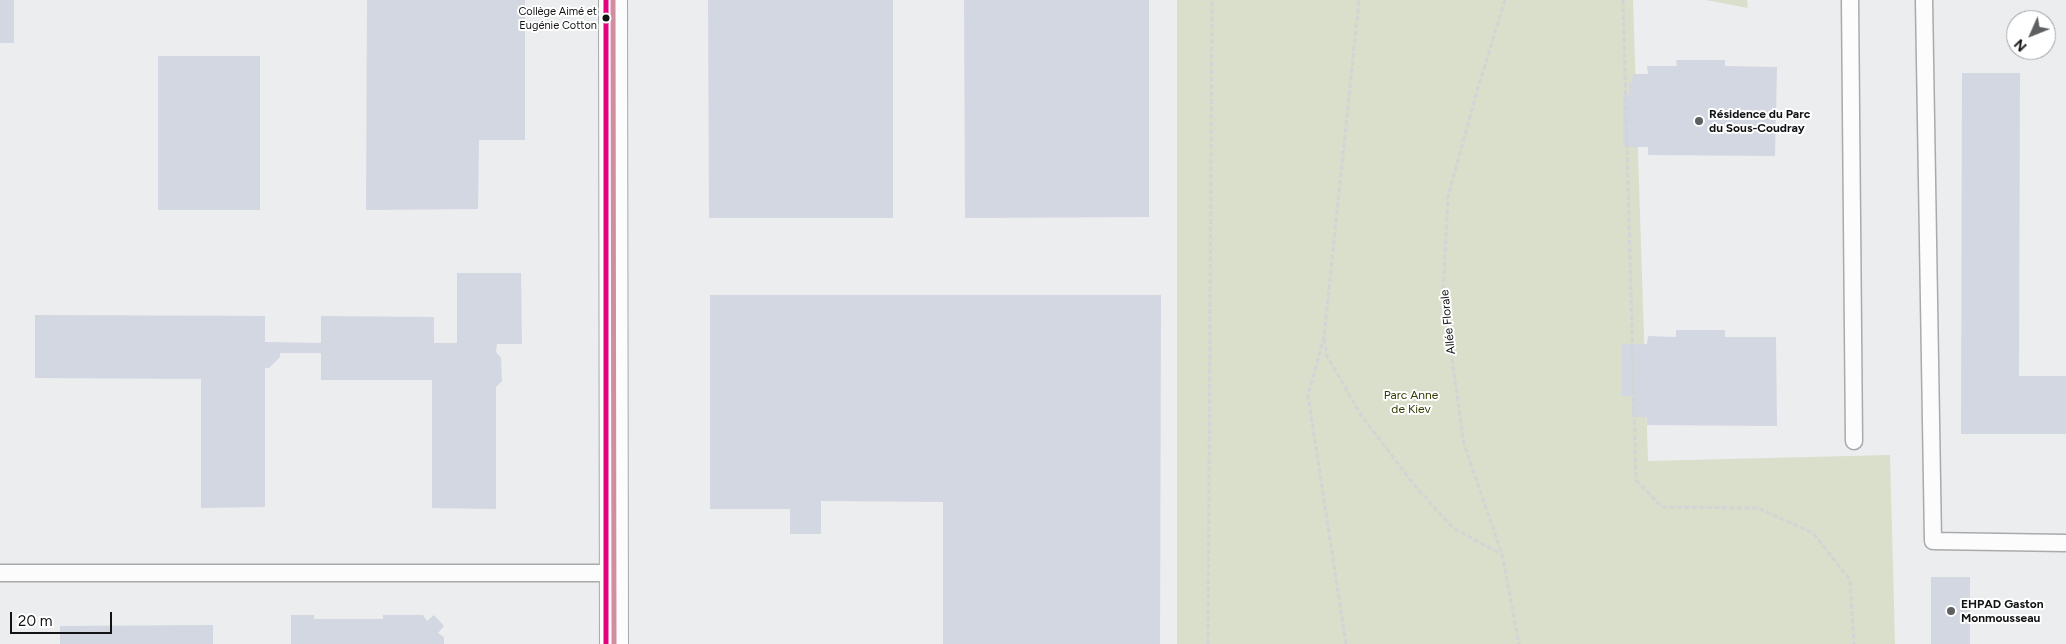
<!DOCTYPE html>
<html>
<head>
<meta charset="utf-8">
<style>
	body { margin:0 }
	#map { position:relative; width:2066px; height:644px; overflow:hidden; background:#ebedef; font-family:Figtree,sans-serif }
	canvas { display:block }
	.north { position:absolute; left:2006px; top:10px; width:50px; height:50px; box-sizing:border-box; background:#fff; border:1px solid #a0a1a1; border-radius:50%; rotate:226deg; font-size:14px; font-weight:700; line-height:20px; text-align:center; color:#121315 }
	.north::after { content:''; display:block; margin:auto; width:18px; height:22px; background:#5e5f61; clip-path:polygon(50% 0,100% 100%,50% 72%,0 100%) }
	.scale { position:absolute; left:10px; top:612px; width:102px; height:22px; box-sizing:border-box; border:2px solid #121315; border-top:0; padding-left:6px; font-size:15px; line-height:18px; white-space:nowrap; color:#121315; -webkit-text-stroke:4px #fff; paint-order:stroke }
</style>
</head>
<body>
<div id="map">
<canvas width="2066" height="644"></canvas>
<div class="north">N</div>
<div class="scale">20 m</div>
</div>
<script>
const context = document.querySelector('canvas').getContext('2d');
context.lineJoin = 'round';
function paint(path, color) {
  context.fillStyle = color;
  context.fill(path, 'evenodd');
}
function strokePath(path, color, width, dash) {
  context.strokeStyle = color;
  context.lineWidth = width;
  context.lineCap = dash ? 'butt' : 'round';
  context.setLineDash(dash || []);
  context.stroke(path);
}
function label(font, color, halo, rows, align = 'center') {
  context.font = font + ' Figtree,sans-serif';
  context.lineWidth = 4;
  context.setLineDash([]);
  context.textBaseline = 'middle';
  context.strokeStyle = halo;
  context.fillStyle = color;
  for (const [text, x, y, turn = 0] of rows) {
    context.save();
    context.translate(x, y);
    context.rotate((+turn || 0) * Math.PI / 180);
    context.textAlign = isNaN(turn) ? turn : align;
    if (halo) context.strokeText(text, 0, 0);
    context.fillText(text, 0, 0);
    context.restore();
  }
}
paint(new Path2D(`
	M1177,0h456l15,461 242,-6 5,189h-718z
	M1706,0h41l1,8z`), '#d9dfca');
paint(new Path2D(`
	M0,0h14v43h-14z
	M367,0h158v140h-46l-1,69 -112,1z
	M708,0h185v218h-184z
	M964,0h185v217l-184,1z
	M158,56h102v154h-102z
	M1676,60h49v6l52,1 -2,89 -127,-1v-8h-25v-52h6v-13h3l1,-8h15l-1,-8h30z
	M1962,73h58l-1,303h47v58h-105z
	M457,273h64l1,71h-25l-1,8 5,6 1,23 -6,6v122l-64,-1v-128h-111v-27h-41v4l-11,11h-4v139l-64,1v-129l-166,-1v-63l230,1v26l56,1v-27l113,1v26h23z
	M710,295h451l-1,349h-217v-142l-122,-1v33h-31v-25h-80z
	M1676,330h49v7h51l1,89 -130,-1v-8h-15v-21h-10v-52h25l1,-8 28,1z
	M1931,577h39v67h-39z
	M291,615h23v4h69v-4h40l4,6 7,-6 10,11 -6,7 6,4v7h-153z
	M213,625v19h-153v-18z`), '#d3d7e1');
const lane = new Path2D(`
	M1850,0l4,441
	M1924,0l9,541 133,2
	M0,573h614`);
const secondary = new Path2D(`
	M613,0l1,644`);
strokePath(lane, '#a9aaac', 19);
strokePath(secondary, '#a9aaac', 30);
strokePath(new Path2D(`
	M1505,0l-30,98 -27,99 -5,98 21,149 38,110 17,90
	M1623,0l13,480 26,27 96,1 55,25 37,47 4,64
	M1324,339l3,17 34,59 54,71 38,42 48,26
	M1208,644l4,-644
	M1346,644l-38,-249 16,-58 35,-337`), '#d3d4d5', 3, [5, 2.5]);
strokePath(lane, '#fcfcfd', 16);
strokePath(secondary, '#fcfcfd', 28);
strokePath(new Path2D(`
	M613,0l1,644`), '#d18ea1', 5);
strokePath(new Path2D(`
	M606,0v644`), '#e5007d', 5);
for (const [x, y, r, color] of [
	[606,18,4.5,"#121315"],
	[1699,121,5,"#5e5f61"],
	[1951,611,5,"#5e5f61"]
]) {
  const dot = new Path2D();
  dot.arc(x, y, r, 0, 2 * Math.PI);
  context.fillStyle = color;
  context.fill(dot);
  strokePath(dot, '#fff', 2);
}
label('11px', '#121315', '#fff', [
	["Collège Aimé et",597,12],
	["Eugénie Cotton",597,26]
], 'right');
label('bold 12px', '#121315', '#fff', [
	["Résidence du Parc",1709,114],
	["du Sous-Coudray",1709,128],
	["EHPAD Gaston",1961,604],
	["Monmousseau",1961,618]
], 'left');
label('12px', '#121315', '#fff', [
	["Allée Florale",1448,322,-96]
]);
label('12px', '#323b00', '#fff', [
	["Parc Anne",1411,395],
	["de Kiev",1411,409]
]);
</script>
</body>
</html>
